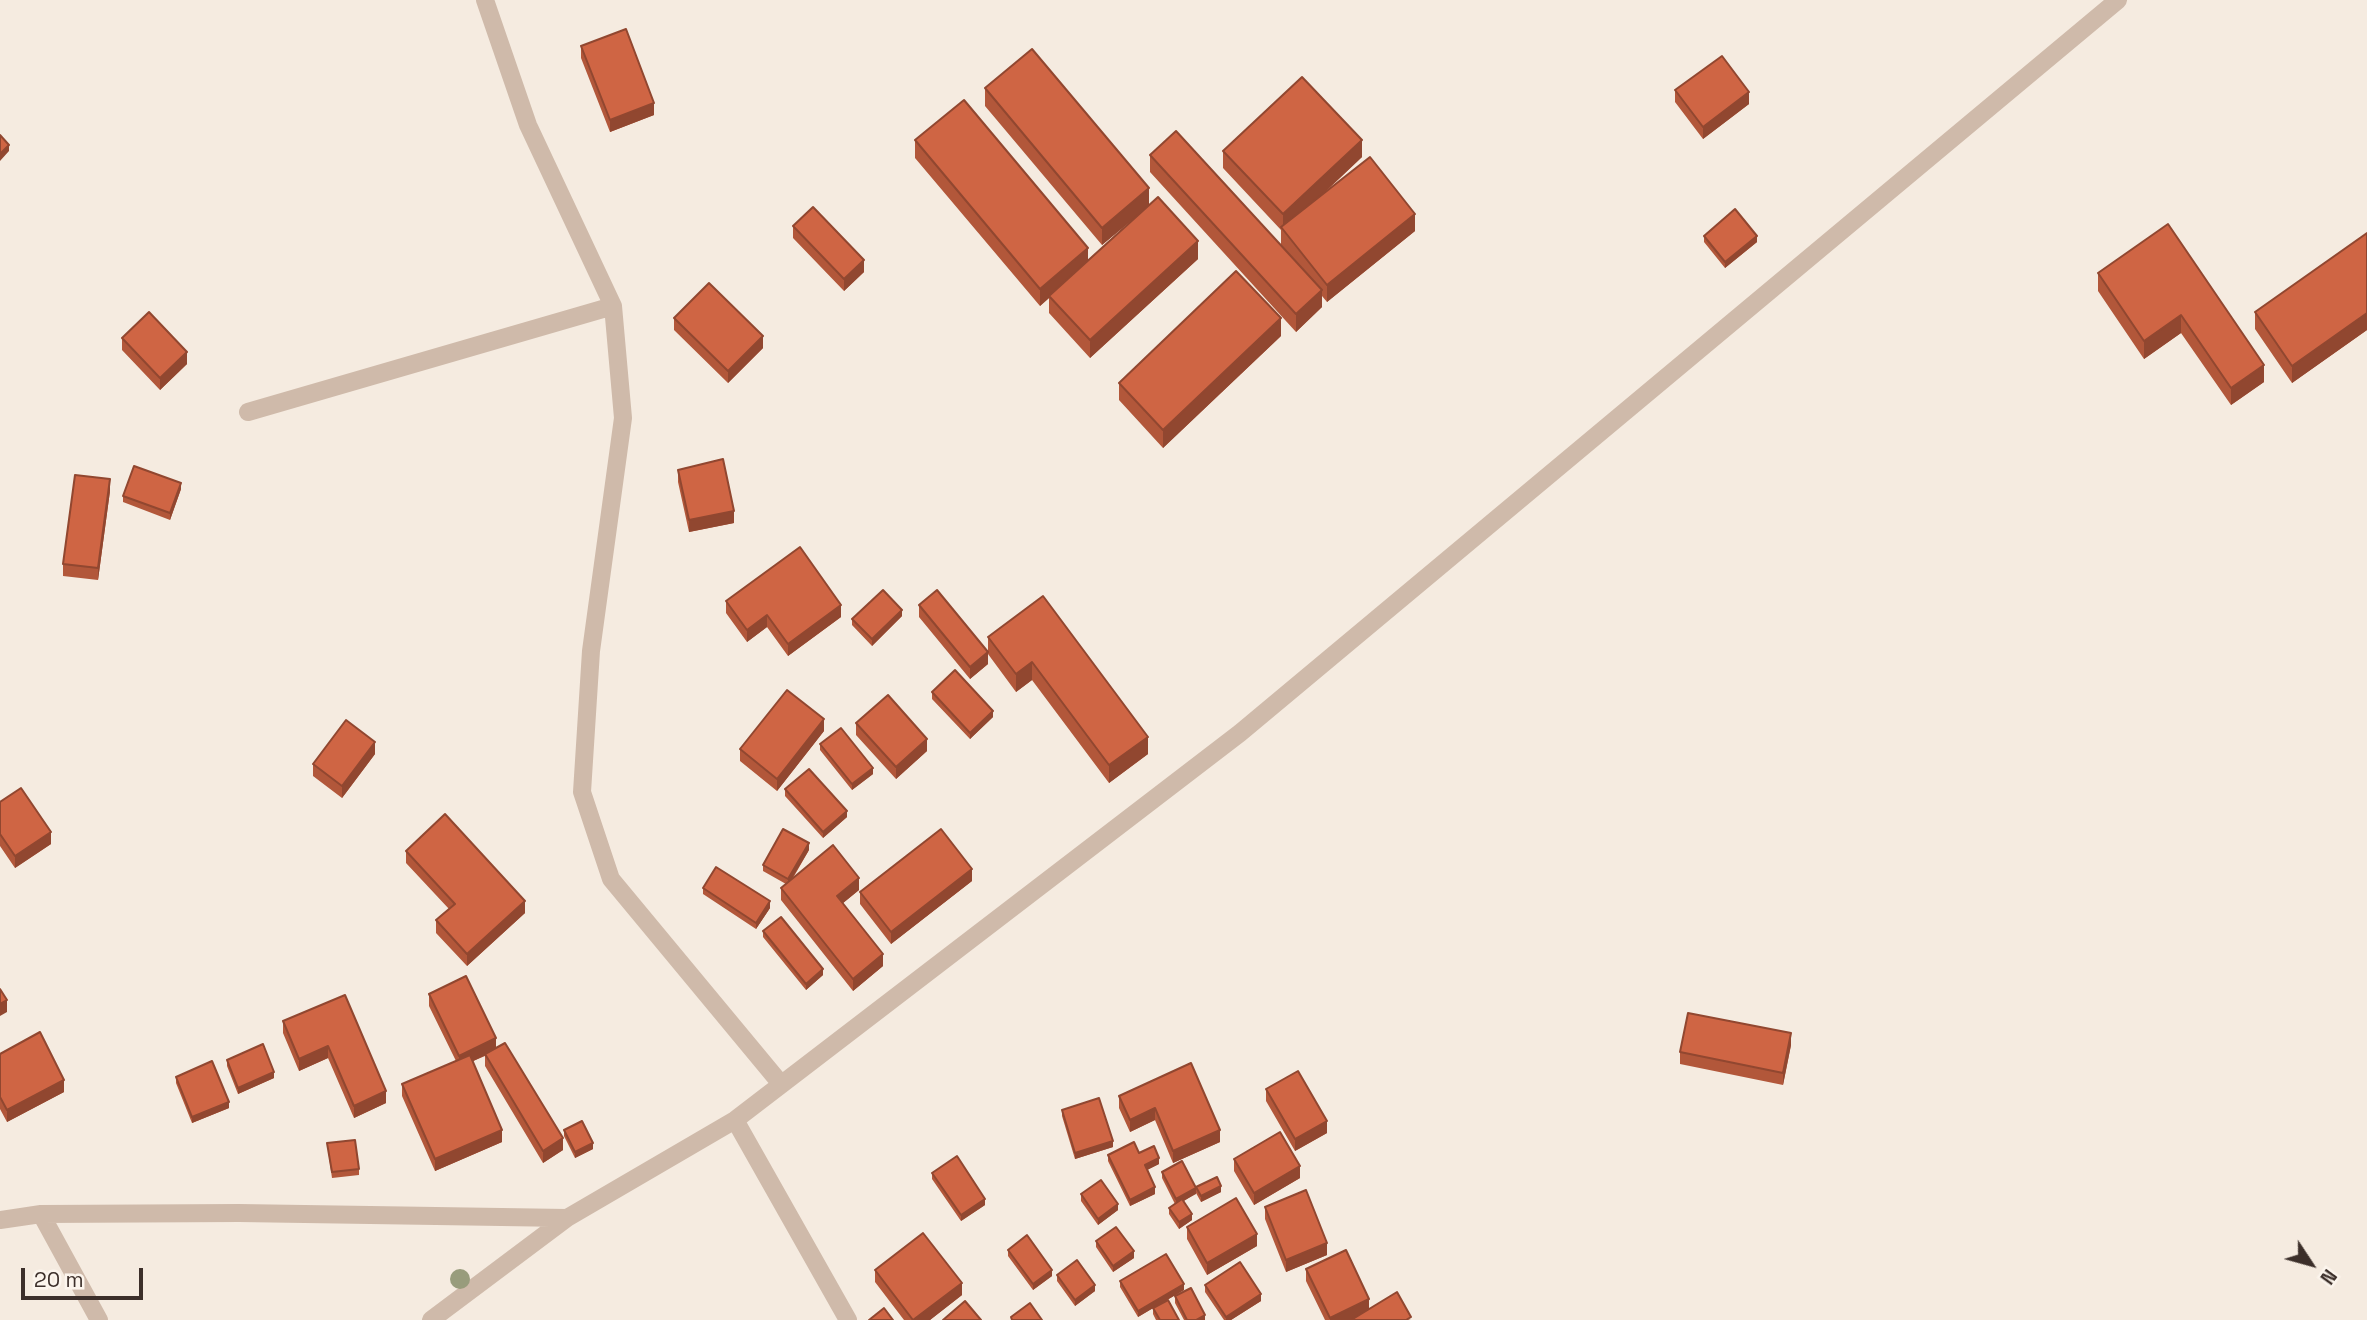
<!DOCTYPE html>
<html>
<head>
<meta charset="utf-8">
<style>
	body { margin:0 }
	#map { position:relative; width:2367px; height:1320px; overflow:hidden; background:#f5ebe0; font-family:"Space Grotesk",sans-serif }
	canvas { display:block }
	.north { position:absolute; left:2276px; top:1229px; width:70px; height:70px; -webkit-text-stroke:5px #fcf5ed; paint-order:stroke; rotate:126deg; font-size:19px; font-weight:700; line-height:28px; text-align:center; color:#3c2f2a }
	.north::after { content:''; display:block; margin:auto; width:24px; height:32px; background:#3c2f2a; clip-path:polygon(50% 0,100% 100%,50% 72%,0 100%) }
	.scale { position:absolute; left:21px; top:1268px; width:122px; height:32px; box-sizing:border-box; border:4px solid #3c2f2a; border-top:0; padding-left:9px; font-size:21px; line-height:24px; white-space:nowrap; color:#3c2f2a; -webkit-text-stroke:5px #fcf5ed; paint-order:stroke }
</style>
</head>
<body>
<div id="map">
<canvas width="2367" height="1320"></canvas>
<div class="north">N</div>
<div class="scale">20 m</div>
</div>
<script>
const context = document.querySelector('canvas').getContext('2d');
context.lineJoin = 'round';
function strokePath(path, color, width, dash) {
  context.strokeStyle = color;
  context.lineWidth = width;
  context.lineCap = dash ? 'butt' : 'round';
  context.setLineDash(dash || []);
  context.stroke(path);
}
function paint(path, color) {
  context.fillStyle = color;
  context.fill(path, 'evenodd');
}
strokePath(new Path2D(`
	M485,0l43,125 85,181 10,112 -32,233 -9,141 29,87 170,205
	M248,412l365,-106
	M735,1120l113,200
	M41,1214l58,106
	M0,1220l41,-6 198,-1 328,5
	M431,1320l136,-102 168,-98 505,-387 878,-733`), '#cfbaaa', 18);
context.fillStyle = '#989c7c';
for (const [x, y] of [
	[460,1279]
]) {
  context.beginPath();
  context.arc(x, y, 10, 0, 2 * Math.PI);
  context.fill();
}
paint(new Path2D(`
	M581,46l73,69 -44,17 -29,-74z
	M985,88l164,117 49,54 -108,99 -41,-45v-15l-9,8 -125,-148v-18l173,120 51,-46 -37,31 -117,-139z
	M1675,90l74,14 -46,35 -28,-37z
	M1223,151l139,6 -44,42 97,32 -88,71 -5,-6v11l-26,25 -146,-160v-17l131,90v-15l-58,-62z
	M2168,224l96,158 -33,23 -50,-72 -37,26 -46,-68v-18z
	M793,226l71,46 -20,19 -51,-53z
	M2367,233v97l-75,53 -37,-54v-17z
	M1704,236l53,6 -32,26 -21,-26z
	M674,318l89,30 -35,35 -54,-53z
	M1281,336l-118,112 -44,-48v-17z
	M122,338l65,26 -27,26 -38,-40z
	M678,470l56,53 -45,9 -11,-50z
	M181,489l-11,31 -47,-18v-6z
	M110,491l-12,89 -35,-4v-12z
	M1043,596l105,158 -39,29 -77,-103 -16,12 -28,-38v10l-18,15 -51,-62v-12l69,47v-15z
	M726,601l115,16 -53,39 -21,-29 -20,15 -21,-29z
	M902,616l-30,30 -20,-21v-6z
	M932,692l61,25 -23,22 -38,-40z
	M856,723l71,28 -31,28 -40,-44z
	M824,731l-47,60 -37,-30v-12z
	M820,744l53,30 -21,16 -32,-40z
	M375,754l-33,44 -29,-22v-12z
	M785,789l62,28 -24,21 -38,-42z
	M0,802l51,42 -36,24 -15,-22z
	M809,850l-16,28 66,12 -16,13 40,63 -30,25 -72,-91v-12l5,-4 -23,-13v-6z
	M406,851l119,62 -58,53 -31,-33v-13l13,-11 -43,-46z
	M972,881l-81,63 -31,-40v-12z
	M703,888l67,20 -14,21 -53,-35z
	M763,931l60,44 -17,15 -43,-53z
	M429,994l67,54 67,102 -20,13 -58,-97v-10l-12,5 29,81 -67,29 -33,-75v-12l54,-23 -27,-55z
	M345,995l41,108 -32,15 -26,-60 -29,13 -16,-38v-12z
	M1791,1045l-8,40 -103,-21v-12z
	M0,1054l64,38 -57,30 -7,-13z
	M227,1060l47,18 -36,16 -11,-28z
	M1191,1063l29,79 -47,21 -18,-43 -25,12 -11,-24v-12z
	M176,1077l53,31 -37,15 -16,-40z
	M1266,1089l61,44 -32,18 -29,-50z
	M1062,1110l51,37 -38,12 -13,-43z
	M564,1130l29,19 -18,9 -11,-22z
	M327,1143l32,26v6l-27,3z
	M1139,1153l20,11 -12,6 8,24 -25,12 -22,-45v-6z
	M1234,1159l66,19 -46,27 -20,-34z
	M1162,1172l34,16 25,4 -20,10 -5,-9 -12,8 8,19 -13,9 -10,-15v-6l6,-4 -13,-26z
	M932,1173l53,32 -24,16 -29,-42z
	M1081,1194l37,16 -20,15 -17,-24z
	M1265,1207l62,48 -41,17 -21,-53z
	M1187,1227l70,19 -50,29 -20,-36z
	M1096,1241l38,17 -21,14 -17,-25z
	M1008,1250l44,26 -19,14 -25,-34z
	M1306,1269l63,40 42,11h-86l-19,-39z
	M875,1270l87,25 -32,25h-26l-29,-38z
	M1057,1275l38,16 -20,15 -18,-25z
	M1120,1281l64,9 -29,17 24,13h-23l-3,-6v-6l-15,9 -18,-30z
	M1205,1285l56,16 -30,19h-7l-19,-28z
	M1175,1296l30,24h-21l-9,-17z`), '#b2573a');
paint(new Path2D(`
	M1749,92v12l-46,35v-12z
	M654,103v12l-44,17v-12z
	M1362,140v17l-78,73 -1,-1v-15z
	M9,145v6l-9,10v-7z
	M1149,188v18l-47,39v-17z
	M1415,214v17l-88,71v-17z
	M1757,236v6l-32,26v-6z
	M1198,241v18l-108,99v-18z
	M1088,248v17l-39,31v2l-9,8v-17z
	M864,260v12l-20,19v-12z
	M1322,290v17l-26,25v-18z
	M2367,313v17l-75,53v-17z
	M2181,315v18l-37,26v-18z
	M1281,318v18l-118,112v-18z
	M763,336v12l-35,35v-12z
	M187,352v12l-27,26v-12z
	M2264,365v17l-33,23v-17z
	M110,479v12l-12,89v-12z
	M181,483v6l-11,31v-7z
	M734,511v12l-45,9v-12z
	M841,605v12l-53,39v-12z
	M902,610v6l-30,30v-7z
	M767,615v12l-20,15v-12z
	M988,652v12l-18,15v-12z
	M1032,662v18l-16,12v-18z
	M993,711v6l-23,22v-6z
	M824,719v12l-47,60v-12z
	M1148,737v17l-39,29v-18z
	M927,739v12l-31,28v-12z
	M375,742v12l-33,44v-12z
	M873,768v6l-21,16v-6z
	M847,811v6l-24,21v-6z
	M51,832v12l-36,24v-12z
	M809,843v7l-21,35v-6z
	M972,869v12l-81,63v-12z
	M859,878v12l-22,18v-12z
	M525,901v12l-58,53v-12z
	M770,901v7l-14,21v-6z
	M883,954v12l-30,25v-12z
	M823,969v6l-17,15v-6z
	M7,1000v12l-7,4v-12z
	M1791,1033v12l-8,40v-12z
	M496,1038v12l-37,18v-12z
	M328,1046v12l-29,13v-12z
	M274,1072v6l-36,16v-6z
	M64,1080v12l-57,30v-12z
	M386,1091v12l-32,15v-12z
	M229,1102v6l-37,15v-6z
	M1155,1108v12l-25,12v-12z
	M1327,1121v12l-32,18v-12z
	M502,1130v12l-67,29v-12z
	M1220,1130v12l-47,21v-12z
	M563,1138v12l-20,13v-12z
	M1113,1141v6l-38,12v-6z
	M593,1143v6l-18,9v-6z
	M1159,1158v6l-14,7v-6z
	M1300,1166v12l-46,27v-12z
	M1221,1186v6l-20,10v-6z
	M1155,1187v7l-25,12v-6z
	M1196,1188v6l-20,11v-6z
	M985,1199v6l-24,16v-6z
	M1118,1204v6l-20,15v-6z
	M1192,1214v6l-13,9v-7z
	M1257,1234v12l-50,29v-12z
	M1327,1243v12l-41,17v-12z
	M1134,1251v7l-21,14v-6z
	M1052,1270v6l-19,14v-6z
	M962,1283v12l-32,25h-16z
	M1184,1284v6l-46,27v-6z
	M1095,1285v6l-20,15v-6z
	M1261,1294v7l-30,19h-5v-3z
	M1369,1299v12l-18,9h-21v-2z
	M1205,1315v5h-9z`), '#914730');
const building = new Path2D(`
	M626,29l28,74 -44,17 -29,-74z
	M1032,49l117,139 -47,40 -117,-140z
	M1722,56l27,36 -46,35 -28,-37z
	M1302,77l60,63 -79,74 -60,-63z
	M964,100l124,148 -48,41 -125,-149z
	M1176,131l146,159 -26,24 -146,-159z
	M0,135l9,10 -9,9z
	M1370,157l45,57 -88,71 -46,-58z
	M1158,197l40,44 -108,99 -41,-44z
	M813,207l51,53 -20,19 -51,-53z
	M1735,209l22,27 -32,26 -21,-26z
	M2168,224l96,141 -33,23 -50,-73 -37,26 -46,-68z
	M2367,233v80l-75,53 -37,-54z
	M1236,271l45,47 -118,112 -44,-47z
	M709,283l54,53 -35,35 -54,-53z
	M149,312l38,40 -27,26 -38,-40z
	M723,459l11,52 -45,9 -11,-50z
	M134,466l47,17 -11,30 -47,-17z
	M75,475l35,4 -12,89 -35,-4z
	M800,547l41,58 -53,39 -21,-29 -20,15 -21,-29z
	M883,590l19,20 -30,29 -20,-20z
	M937,590l51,62 -18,15 -51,-62z
	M1043,596l105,141 -39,28 -77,-103 -16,12 -28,-37z
	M955,670l38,41 -23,22 -38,-41z
	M787,690l37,29 -47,60 -37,-30z
	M888,695l39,44 -31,28 -40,-44z
	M346,720l29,22 -33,44 -29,-22z
	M841,728l32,40 -21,16 -32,-40z
	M809,769l38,42 -24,21 -38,-43z
	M21,788l30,44 -36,24 -15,-22v-32z
	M445,814l80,87 -58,53 -31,-34 19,-16 -49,-53z
	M783,829l26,14 -21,36 -25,-14z
	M941,829l31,40 -81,63 -31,-40z
	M833,845l26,33 -22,18 46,58 -30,25 -72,-91z
	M716,867l54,34 -14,22 -53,-35z
	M781,917l42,52 -17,15 -43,-53z
	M466,976l30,62 -37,18 -30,-62z
	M0,989l7,11 -7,4z
	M345,995l41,96 -32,15 -26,-60 -29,13 -16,-38z
	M1688,1013l103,20 -8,40 -103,-21z
	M40,1032l24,48 -57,30 -7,-13v-43z
	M505,1043l58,95 -20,13 -58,-97z
	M263,1044l11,28 -36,16 -11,-28z
	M470,1055l32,75 -67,29 -33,-75z
	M212,1061l17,41 -37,15 -16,-40z
	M1191,1063l29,67 -47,21 -18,-43 -25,12 -11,-24z
	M1298,1071l29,50 -32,18 -29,-50z
	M1099,1098l14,43 -38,12 -13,-43z
	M582,1121l11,22 -18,9 -11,-22z
	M1280,1132l20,34 -46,27 -20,-34z
	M355,1140l4,29 -27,3 -5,-29z
	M1134,1142l5,11 15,-7 5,12 -14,7 10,22 -25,13 -22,-45z
	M957,1156l28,43 -24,16 -29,-42z
	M1182,1161l14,27 -20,11 -14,-27z
	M1217,1177l4,9 -20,10 -5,-9z
	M1101,1180l17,24 -20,15 -17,-25z
	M1306,1190l21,53 -41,17 -21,-53z
	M1236,1198l21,36 -50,29 -20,-36z
	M1182,1199l10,15 -13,8 -10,-14z
	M1116,1227l18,24 -21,15 -17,-25z
	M923,1233l39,50 -49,37 -38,-50z
	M1027,1235l25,35 -19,14 -25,-34z
	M1346,1250l23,49 -39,19 -24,-49z
	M1166,1254l18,30 -46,27 -18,-30z
	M1077,1260l18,25 -20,15 -18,-25z
	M1240,1262l21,32 -35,23 -21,-32z
	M1191,1288l14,27 -9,5h-9l-12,-24z
	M1397,1292l14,25 -5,3h-55z
	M1168,1300l11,20h-19l-7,-12z
	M965,1301l16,19h-38z
	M1030,1303l12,17h-30l-1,-3z
	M884,1308l9,12h-24z`);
paint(building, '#cf6544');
strokePath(building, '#914730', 2);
</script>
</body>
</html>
